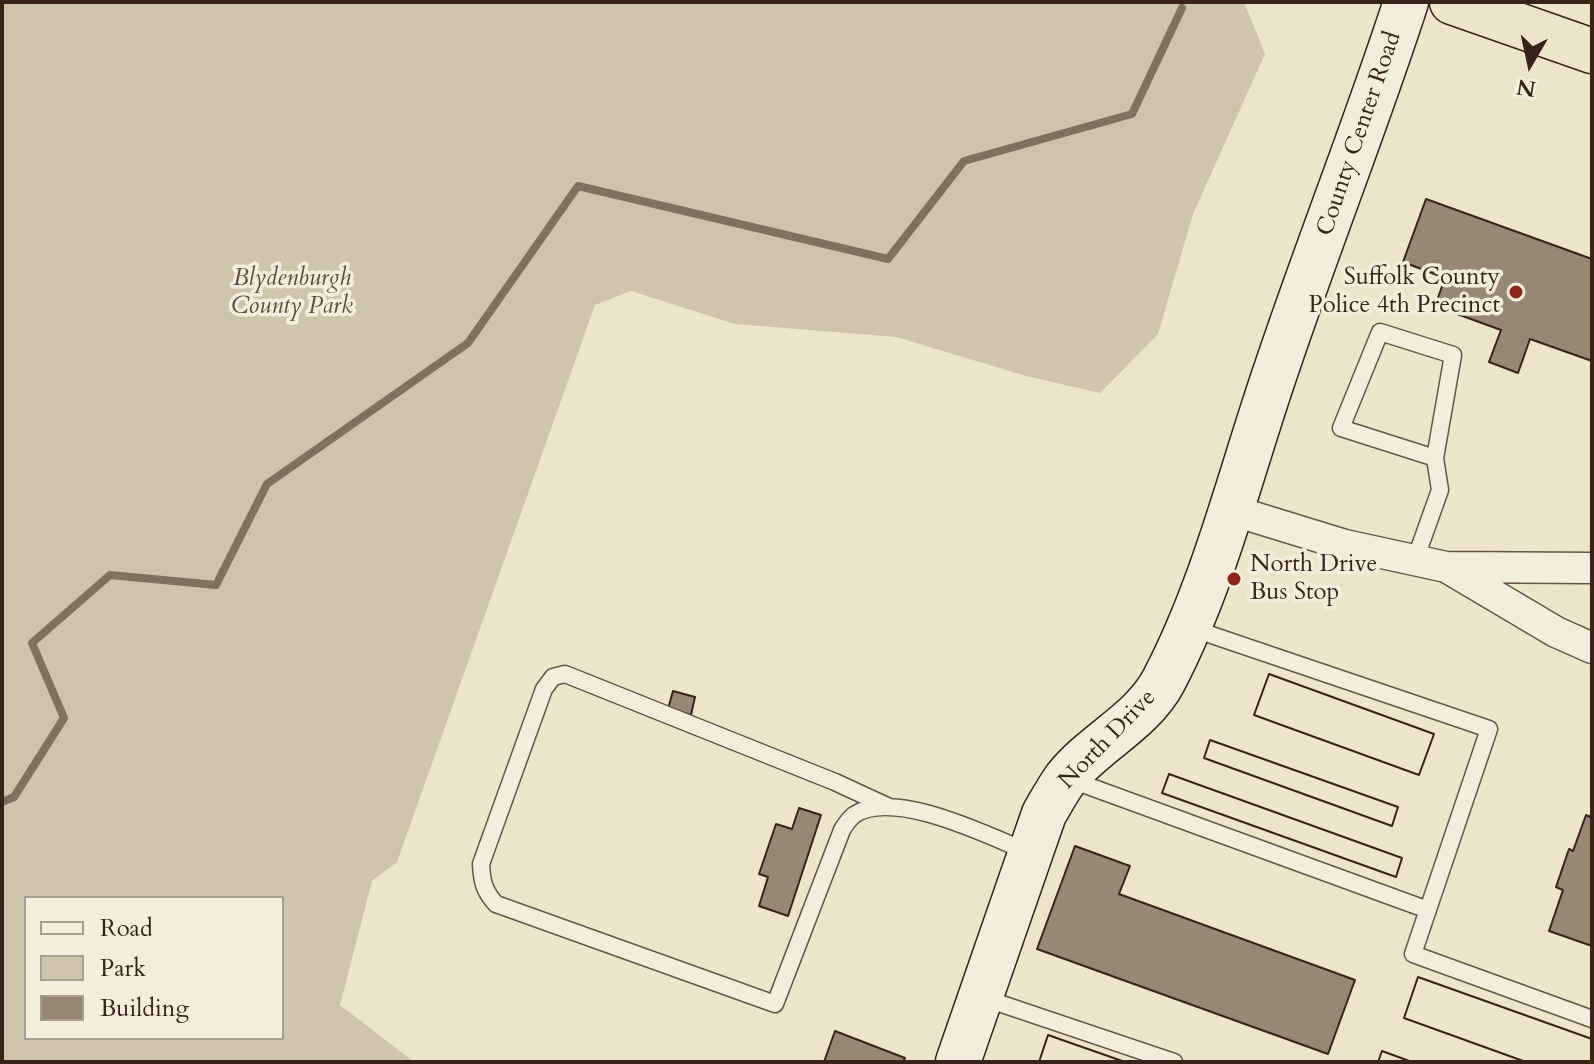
<!DOCTYPE html>
<html>
<head>
<meta charset="utf-8">
<style>
	body { margin:0 }
	#map { position:relative; width:1594px; height:1064px; overflow:hidden; background:#ede5c9; font-family:Cardo,serif }
	canvas { display:block }
	.frame { position:absolute; inset:0; border:4px solid #38231a; pointer-events:none }
	.legend { position:absolute; left:24px; top:896px; width:260px; height:144px; box-sizing:border-box; background:#f3eedc; border:2px solid #a89d8e; margin:0; padding:10px 14px; list-style:none; font-size:24px; color:#38231a }
	.legend li { display:flex; align-items:center; gap:16px; height:40px }
	.legend b { width:40px; border:2px solid #a89d8e }
	.north { position:absolute; left:1490px; top:24px; width:80px; height:80px; -webkit-text-stroke:6px #f3eedc; paint-order:stroke; rotate:189deg; font-size:22px; font-weight:700; line-height:32px; text-align:center; color:#38231a }
	.north::after { content:''; display:block; margin:auto; width:28px; height:36px; background:#38231a; clip-path:polygon(50% 0,100% 100%,50% 72%,0 100%) }
</style>
</head>
<body>
<div id="map">
<canvas width="1594" height="1064"></canvas>
<div class="frame"></div>
<ul class="legend">
<li><b style="height:10px;background:#f3eedc"></b>Road</li>
<li><b style="height:22px;background:#cec4ab"></b>Park</li>
<li><b style="height:22px;background:#968875"></b>Building</li>
</ul>
<div class="north">N</div>
</div>
<script>
const context = document.querySelector('canvas').getContext('2d');
context.lineJoin = 'round';
function paint(path, color) {
  context.fillStyle = color;
  context.fill(path, 'evenodd');
}
function strokePath(path, color, width, dash) {
  context.strokeStyle = color;
  context.lineWidth = width;
  context.lineCap = dash ? 'butt' : 'round';
  context.setLineDash(dash || []);
  context.stroke(path);
}
function label(font, color, halo, rows, align = 'center') {
  context.font = font + ' Cardo,serif';
  context.lineWidth = 7;
  context.setLineDash([]);
  context.textBaseline = 'middle';
  context.strokeStyle = halo;
  context.fillStyle = color;
  for (const [text, x, y, turn = 0] of rows) {
    context.save();
    context.translate(x, y);
    context.rotate((+turn || 0) * Math.PI / 180);
    context.textAlign = isNaN(turn) ? turn : align;
    if (halo) context.strokeText(text, 0, 0);
    context.fillText(text, 0, 0);
    context.restore();
  }
}
paint(new Path2D(`
	M2,2h1242l21,52 -72,160 -35,120 -58,59 -74,-17 -130,-39 -161,-13 -104,-33 -36,14 -198,557 -25,19 -32,124 74,57h-412zM282,898v140h-256v-140z`), '#cec4ab');
strokePath(new Path2D(`
	M2,802l12,-5 50,-79 -32,-75 78,-68 106,10 51,-101 201,-141 110,-157 310,73 76,-98 168,-47 50,-106`), '#7f7060', 8);
const building = new Path2D(`
	M1426,199l166,60v102l-62,-22 -12,34 -29,-11 12,-32 -66,-24 10,-28 -42,-16z
	M1269,674l165,60 -15,41 -165,-60z
	M1269,674l165,60 -15,41 -165,-60z
	M673,691l22,6 -4,18 -23,-6z
	M1210,740l188,67 -6,19 -188,-68z
	M1210,740l188,67 -6,19 -188,-68z
	M1169,774l233,84 -6,19 -234,-84z
	M1169,774l233,84 -6,19 -234,-84z
	M799,808l22,7 -33,101 -29,-10 9,-29 -9,-3 17,-50 16,5z
	M1592,811v135l-43,-15 14,-41 -7,-3 13,-38 4,2 13,-36 4,2z
	M1075,846l55,20 -11,28 236,86 -27,74 -291,-105z
	M1418,977l174,62v23h-66l-122,-44z
	M1418,977l174,62v23h-66l-122,-44z
	M835,1031l70,27 -2,4h-79z
	M1048,1035l77,27h-86z
	M1048,1035l77,27h-86z
	M1382,1051l30,11h-34z
	M1382,1051l30,11h-34z`);
paint(building, '#968875');
strokePath(building, '#38231a', 2);
const lane = new Path2D(`
	M1415,560l25,-70 -5,-32 18,-103 -73,-23 -39,96 94,30
	M1191,628l298,101 -76,225 179,65
	M1069,779l359,131
	M887,806l-52,-24 -270,-108 -12,3 -9,12 -63,175c1,18 3,27 15,40l279,100 67,-174c3,-5 8,-12 12,-15 39,-27 135,21 174,37
	M981,997l193,65`);
const street = new Path2D(`
	M1231,510l114,35 101,22 146,1
	M1448,568l108,64 36,16`);
const secondary = new Path2D(`
	M958,1062l86,-248c7,-12 14,-25 22,-36 29,-36 76,-56 98,-98 51,-98 77,-209 113,-313 41,-122 89,-242 129,-365`);
const highway = new Path2D(`
	M1452,2l140,49`);
strokePath(lane, '#655446', 19);
strokePath(street, '#655446', 33);
strokePath(secondary, '#38231a', 47);
strokePath(highway, '#38231a', 47);
strokePath(lane, '#f3eedc', 16);
strokePath(street, '#f3eedc', 30);
strokePath(secondary, '#f3eedc', 44);
strokePath(highway, '#ede5c9', 44);
for (const [x, y, r, color] of [
	[1516,292,8,"#8f2418"],
	[1234,579,8,"#8f2418"]
]) {
  const dot = new Path2D();
  dot.arc(x, y, r, 0, 2 * Math.PI);
  context.fillStyle = color;
  context.fill(dot);
  strokePath(dot, '#f3eedc', 3);
}
label('24px', '#38231a', '#f3eedc', [
	["County Center Road",1360,134,-71],
	["North Drive",1108,740,-46]
]);
label('24px', '#38231a', '#f3eedc', [
	["Suffolk County",1500,278],
	["Police 4th Precinct",1500,306],
	["North Drive",1250,565,"left"],
	["Bus Stop",1250,593,"left"]
], 'right');
label('italic 24px', '#5e4b3e', '#f3eedc', [
	["Blydenburgh",292,279],
	["County Park",292,307]
]);
</script>
</body>
</html>
